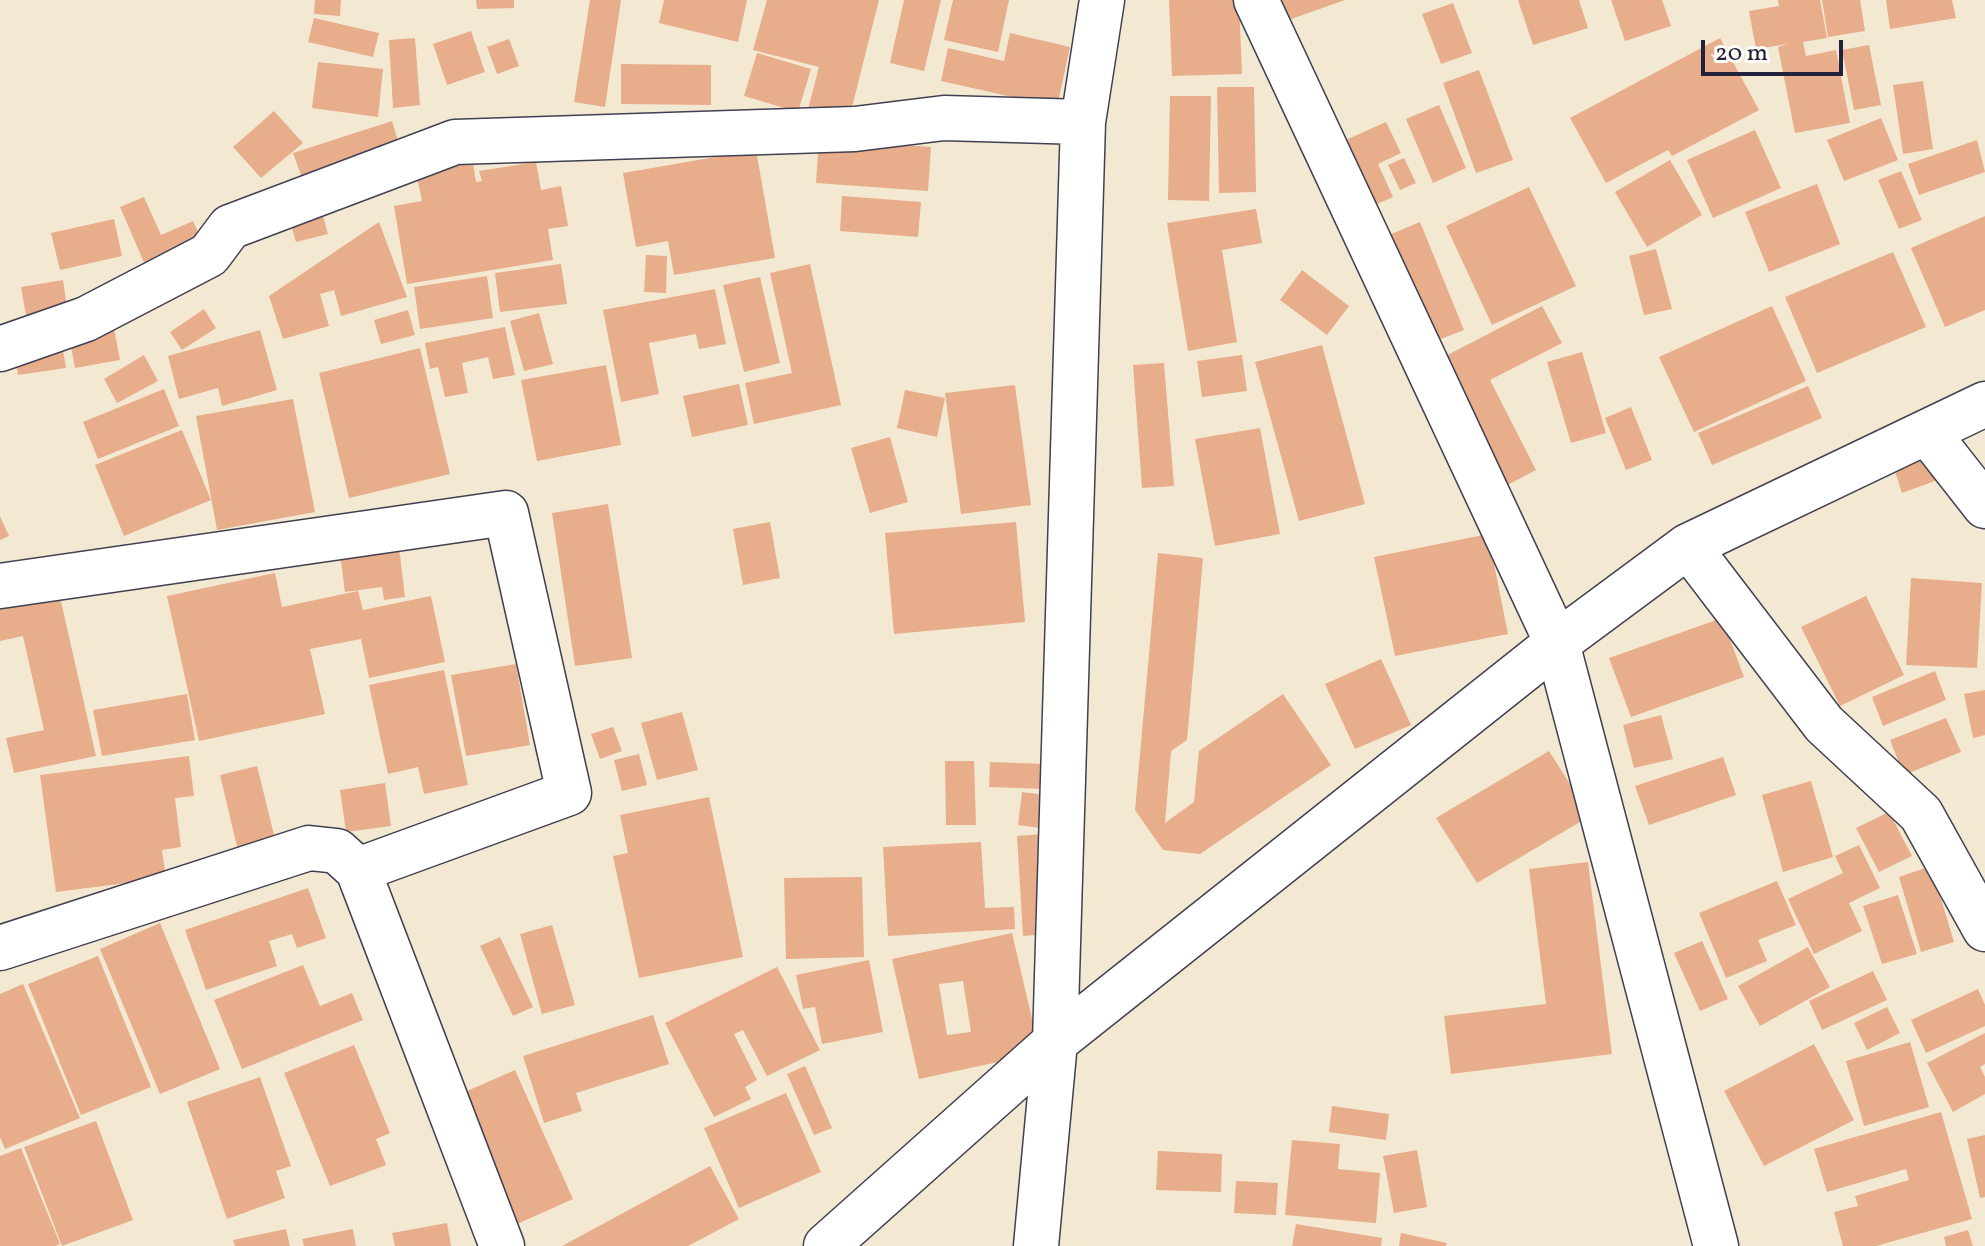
<!DOCTYPE html>
<html>
<head>
<meta charset="utf-8">
<style>
	body { margin:0 }
	#map { position:relative; width:1985px; height:1246px; overflow:hidden; background:#f3e9d2; font-family:Vollkorn,serif }
	canvas { display:block }
	.scale { position:absolute; left:1701px; top:40px; width:142px; height:36px; box-sizing:border-box; border:4px solid #22223b; border-top:0; padding-left:10px; font-size:24px; line-height:28px; white-space:nowrap; color:#22223b; -webkit-text-stroke:6px #fdfcf7; paint-order:stroke }
</style>
</head>
<body>
<div id="map">
<canvas width="1985" height="1246"></canvas>
<div class="scale">20 m</div>
</div>
<script>
const context = document.querySelector('canvas').getContext('2d');
context.lineJoin = 'round';
function paint(path, color) {
  context.fillStyle = color;
  context.fill(path, 'evenodd');
}
function strokePath(path, color, width, dash) {
  context.strokeStyle = color;
  context.lineWidth = width;
  context.lineCap = dash ? 'butt' : 'round';
  context.setLineDash(dash || []);
  context.stroke(path);
}
paint(new Path2D(`
	M315,0h26l-1,16 -26,-2z
	M476,0h38v8l-37,1z
	M590,0h31l-16,107 -31,-5z
	M664,0h83l-9,42 -79,-19z
	M767,0h112l-31,123 -41,-10 12,-46 -66,-17z
	M904,0h37l-17,71 -34,-8z
	M953,0h56l-11,52 -54,-12z
	M1169,0h70l3,74 -70,2z
	M1272,0h73l-65,23z
	M1518,0h61l9,28 -55,17z
	M1611,0h51l9,26 -46,15z
	M1778,0h42l7,38 -24,4 3,14 30,-6 14,73 -55,10 -17,-86 10,-3 -32,5 -7,-38 30,-5z
	M1822,0h38l5,31 -37,6z
	M1886,0h66l4,18 -66,11z
	M1453,3l19,50 -31,11 -19,-50z
	M314,18l65,15 -6,24 -65,-15z
	M471,31l14,41 -38,13 -14,-41z
	M1010,33l60,14 -13,60 -116,-26 7,-33 56,13z
	M415,38l5,67 -27,3 -4,-68z
	M1720,38l39,72 -87,46 -4,-6 -62,33 -36,-65z
	M509,39l10,27 -22,8 -10,-27z
	M1869,45l12,60 -27,5 -12,-60z
	M757,53l54,16 -13,43 -54,-16z
	M318,62l65,7 -5,48 -66,-9z
	M621,64l90,1v40l-90,-1z
	M1479,70l34,90 -37,13 -33,-90z
	M1923,81l10,68 -30,5 -10,-69z
	M1217,87h37l2,105 -37,1z
	M1170,96h41l-2,105 -41,-1z
	M1439,105l27,63 -33,15 -27,-64z
	M274,111l29,32 -42,35 -28,-31z
	M1881,118l17,42 -54,21 -17,-41z
	M392,121l10,33 -97,32 -12,-33z
	M1386,122l15,31 -23,11 15,33 -34,15 -29,-65z
	M1755,130l26,58 -68,30 -26,-58z
	M819,139l112,8 -3,44 -112,-8z
	M1977,140l8,32 -66,23 -11,-31z
	M756,150l19,108 -101,17 -6,-34 -32,6 -13,-74z
	M1404,158l12,25 -16,7 -12,-25z
	M1670,160l32,55 -55,32 -32,-55z
	M536,162l5,28 20,-4 7,40 -20,3 5,31 -146,24 -13,-78 28,-5 -6,-29 57,-9 3,19 6,-1 -3,-10z
	M1901,171l21,49 -23,9 -21,-49z
	M1817,184l23,60 -71,28 -24,-60z
	M1529,187l47,99 -84,39 -46,-99z
	M842,196l79,6 -3,35 -78,-6z
	M144,197l17,38 32,-14 13,29 -57,24 -29,-67z
	M319,202l9,32 -32,8 -9,-31z
	M1256,209l6,34 -40,7 15,92 -49,9 -21,-128z
	M1985,216v94l-40,17 -34,-79z
	M114,219l8,37 -62,14 -9,-37z
	M379,222l28,75 -66,19 -7,-26 -14,4 9,32 -46,13 -14,-43z
	M1420,222l44,108 -36,14 -44,-107z
	M1656,249l16,60 -28,6 -15,-59z
	M1893,252l33,75 -109,46 -32,-76z
	M646,255l21,1 -1,37 -22,-1z
	M561,264l6,40 -67,8 -5,-39z
	M810,264l31,141 -87,19 -9,-41 47,-10 -22,-100z
	M1302,270l47,36 -22,29 -47,-35z
	M487,276l6,42 -73,11 -6,-42z
	M760,277l20,86 -36,9 -21,-87z
	M63,280l5,35 -41,6 -6,-34z
	M715,289l11,55 -27,5 -3,-15 -47,9 10,51 -38,8 -18,-92z
	M1542,306l20,37 -72,37 46,90 -36,19 -66,-127z
	M1772,306l34,75 -112,51 -35,-75z
	M204,309l12,19 -34,22 -12,-18z
	M408,310l7,25 -34,9 -7,-24z
	M539,313l14,51 -29,7 -14,-50z
	M113,323l7,37 -45,8 -7,-37z
	M505,327l10,48 -22,4 -5,-22 -26,6 6,30 -23,4 -7,-30 -8,2 -5,-26z
	M260,330l17,60 -55,16 -4,-18 -39,11 -11,-43z
	M61,339l5,29 -48,7 -5,-30z
	M1322,345l43,159 -66,17 -44,-159z
	M420,348l30,126 -101,24 -30,-125z
	M1582,352l24,81 -35,10 -24,-81z
	M144,355l14,26 -41,22 -13,-24z
	M1242,355l5,36 -45,6 -5,-36z
	M1164,363l10,123 -32,2 -9,-123z
	M606,365l15,80 -84,16 -16,-81z
	M739,384l9,41 -56,12 -9,-41z
	M1015,385l16,120 -70,9 -16,-121z
	M1808,386l14,32 -110,47 -14,-32z
	M164,389l15,37 -81,33 -15,-37z
	M905,390l40,8 -8,39 -40,-9z
	M293,399l22,113 -98,18 -21,-114z
	M1631,407l21,53 -26,10 -21,-52z
	M1260,428l20,106 -65,12 -20,-107z
	M182,430l29,70 -87,36 -29,-71z
	M890,437l18,65 -38,11 -19,-65z
	M1925,451l10,30 -33,12 -10,-31z
	M608,504l24,154 -57,8 -23,-153z
	M0,516l9,20 -9,4z
	M770,522l10,56 -37,7 -10,-56z
	M1016,522l9,100 -131,12 -9,-101z
	M1488,534l20,100 -113,22 -21,-99z
	M399,547l6,50 -21,3 -2,-13 -37,5 -5,-38z
	M1158,553l45,5 -16,182 -16,11 -6,72 29,-21 5,-51 84,-57 48,71 -131,89 -37,-4 -28,-40z
	M275,573l7,34 76,-16 5,19 68,-14 14,66 -76,16 -8,-39 -51,10 15,65 -126,27 -32,-145z
	M1911,578l71,5 -5,85 -71,-3z
	M58,588l38,168 -82,17 -8,-35 38,-8 -21,-94 -23,5v-41z
	M1866,596l38,79 -64,31 -39,-79z
	M1722,618l22,59 -113,40 -22,-59z
	M1381,659l30,66 -56,24 -30,-65z
	M516,664l14,81 -64,11 -15,-81z
	M444,670l24,115 -44,9 -6,-27 -30,7 -19,-89z
	M1935,671l11,29 -63,26 -11,-29z
	M1985,690v45l-12,3 -9,-44z
	M187,694l8,46 -93,16 -9,-46z
	M682,712l16,58 -41,10 -16,-57z
	M1661,715l12,44 -39,9 -11,-43z
	M1946,718l15,34 -57,23 -14,-35z
	M613,727l9,24 -22,8 -9,-25z
	M1549,751l41,65 -113,67 -41,-65z
	M639,754l8,31 -25,6 -8,-31z
	M189,756l5,40 -19,2 6,49 -19,3 4,28 -110,14 -16,-117z
	M1723,757l13,38 -87,30 -14,-39z
	M945,761h29l2,64h-30z
	M990,762l56,2 -1,25 -56,-2z
	M257,766l21,85 -38,8 -20,-84z
	M1811,781l22,76 -50,15 -21,-77z
	M385,783l6,43 -45,6 -6,-42z
	M1022,792l24,3 -5,33 -23,-3z
	M709,797l34,160 -104,21 -26,-122 15,-3 -8,-38z
	M1889,812l23,44 -33,16 -23,-44z
	M1041,834l6,100 -24,2 -6,-100z
	M981,842l4,66 29,-1 1,22 -127,7 -5,-89z
	M1859,845l21,43 -31,15 13,28 -48,23 -26,-55 55,-26 -8,-17z
	M1588,862l24,192 -161,20 -7,-58 102,-12 -17,-135z
	M1931,866l23,76 -33,10 -22,-75z
	M862,877l2,80 -78,2 -2,-81z
	M1777,881l19,44 -38,15 9,21 -41,17 -27,-65z
	M308,888l18,50 -29,10 -5,-14 -23,7 8,25 -71,24 -21,-60z
	M1898,895l19,59 -35,10 -19,-58z
	M160,923l60,146 -60,25 -60,-145z
	M552,925l23,80 -33,9 -22,-80z
	M1012,933l28,120 -121,26 -27,-120zM963,981l8,51 -24,3 -8,-51z
	M500,937l33,70 -20,9 -33,-70z
	M1702,941l26,58 -28,12 -26,-58z
	M1808,947l22,40 -70,39 -22,-40z
	M98,956l53,131 -70,28 -53,-131z
	M869,960l14,72 -61,12 -7,-37 -12,2 -7,-34z
	M303,965l17,41 32,-13 11,27 -121,49 -28,-69z
	M777,967l43,83 -53,26 -24,-46 -9,4 23,46 -12,7 6,12 -37,18 -49,-94z
	M1873,971l14,29 -65,30 -13,-29z
	M23,984l57,134 -75,31 -5,-12v-143z
	M1978,989l7,16v21l-59,27 -15,-33z
	M1887,1007l13,26 -33,17 -13,-27z
	M653,1015l16,49 -93,29 6,18 -38,12 -21,-67z
	M1985,1033v31l-5,3 5,10v17l-32,18 -26,-49z
	M1910,1042l19,65 -65,19 -18,-65z
	M1814,1044l40,76 -90,46 -40,-75z
	M354,1045l36,88 -14,6 10,26 -56,21 -46,-113z
	M805,1066l27,62 -18,7 -27,-61z
	M515,1070l58,129 -56,25 -59,-129z
	M260,1077l31,89 -15,5 9,27 -58,21 -40,-117z
	M786,1093l35,79 -82,36 -35,-80z
	M1332,1106l57,8 -3,26 -57,-8z
	M1941,1112l31,107 -96,27h-33l-9,-34 24,-6 -3,-10 54,-16 -3,-11 -79,23 -13,-43z
	M96,1121l37,99 -71,26 -38,-99z
	M1985,1135v62l-5,1 -13,-59z
	M1292,1140l48,4 -2,25 42,4 -4,50 -91,-8z
	M21,1148l39,96 -5,2h-55v-90z
	M1417,1150l10,57 -33,6 -11,-57z
	M1158,1151l64,3 -1,38 -65,-2z
	M710,1166l29,53 -51,27h-126z
	M1236,1181l42,2 -2,32 -42,-2z
	M447,1223l4,23h-56l-3,-13z
	M1296,1224l86,14 -1,8h-89z
	M286,1229l4,17h-55l-2,-6z
	M353,1229l3,17h-52l-2,-7z
	M1968,1230l5,16h-27l-2,-9z
	M1401,1233l46,10 -1,3h-47z`), '#e8ad8b');
const minor = new Path2D(`
	M1256,0l301,643 159,603
	M0,349l86,-30 123,-64 21,-28 225,-85 400,-13 89,-11 139,4
	M1927,432l58,74
	M1688,546l136,178 97,90 64,115
	M0,586l506,-73 63,280 -211,77
	M0,948l309,-100 28,3 21,19 144,376
	M826,1246l229,-204 502,-399 131,-97 297,-142
	M1036,1246l19,-204 28,-920 19,-122`);
strokePath(minor, '#414052', 47);
strokePath(minor, '#fff', 44);
</script>
</body>
</html>
